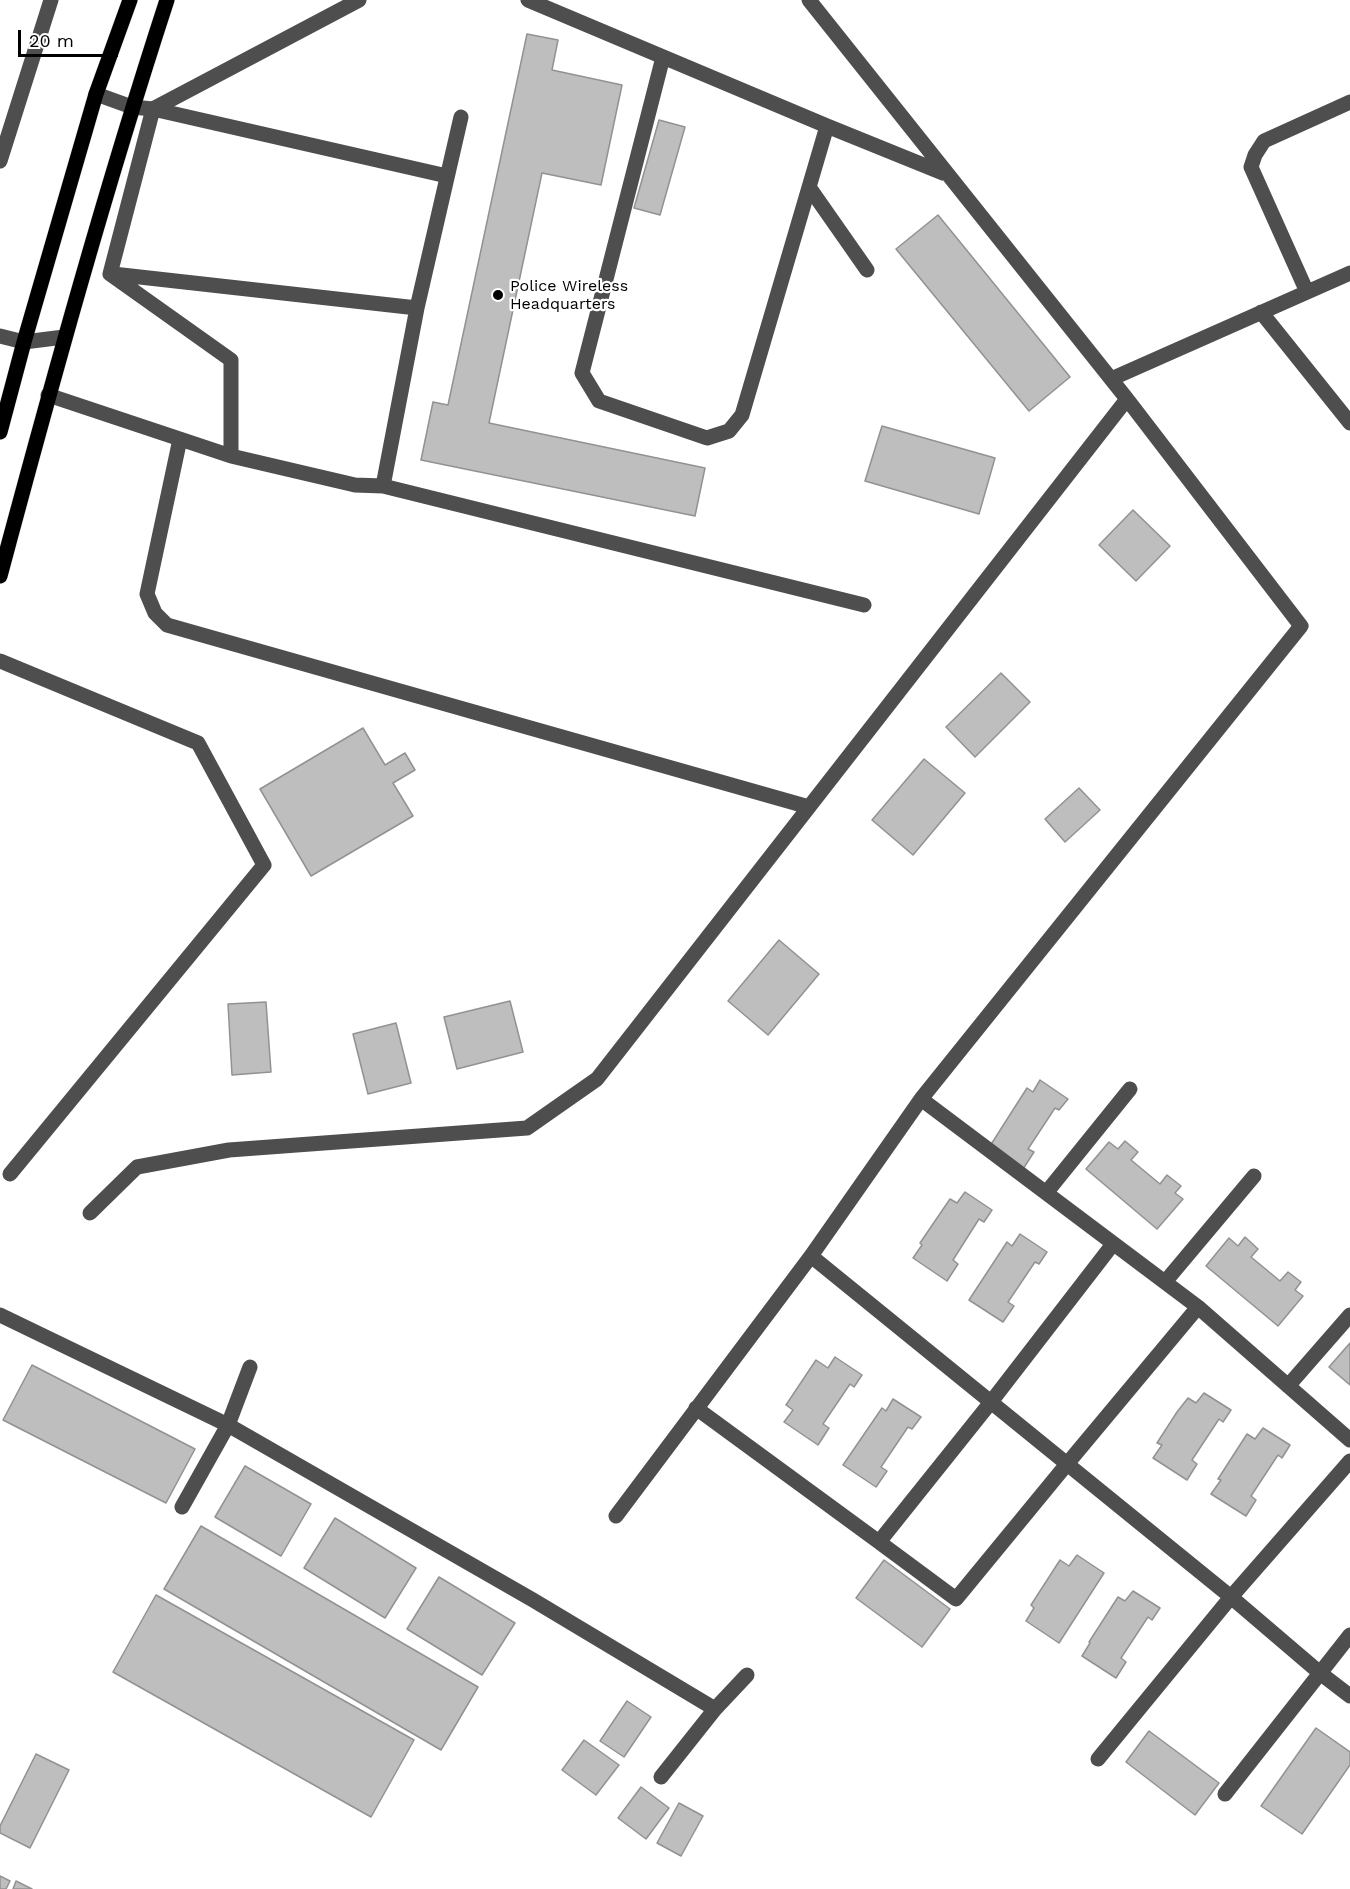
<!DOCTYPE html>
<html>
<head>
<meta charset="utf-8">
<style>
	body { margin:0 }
	#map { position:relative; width:1350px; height:1889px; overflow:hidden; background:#fff; font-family:"Work Sans",sans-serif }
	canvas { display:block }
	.scale { position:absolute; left:18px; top:30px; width:100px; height:27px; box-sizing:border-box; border:3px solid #000; border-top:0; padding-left:8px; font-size:18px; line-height:21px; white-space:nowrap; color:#000; -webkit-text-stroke:4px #fff; paint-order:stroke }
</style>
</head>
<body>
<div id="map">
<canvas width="1350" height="1889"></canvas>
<div class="scale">20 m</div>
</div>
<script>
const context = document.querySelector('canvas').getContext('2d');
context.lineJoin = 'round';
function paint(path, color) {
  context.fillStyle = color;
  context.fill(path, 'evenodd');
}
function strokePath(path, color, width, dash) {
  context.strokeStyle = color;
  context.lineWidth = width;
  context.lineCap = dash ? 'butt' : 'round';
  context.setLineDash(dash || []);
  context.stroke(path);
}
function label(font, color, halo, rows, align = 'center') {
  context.font = font + ' "Work Sans",sans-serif';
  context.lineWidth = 4.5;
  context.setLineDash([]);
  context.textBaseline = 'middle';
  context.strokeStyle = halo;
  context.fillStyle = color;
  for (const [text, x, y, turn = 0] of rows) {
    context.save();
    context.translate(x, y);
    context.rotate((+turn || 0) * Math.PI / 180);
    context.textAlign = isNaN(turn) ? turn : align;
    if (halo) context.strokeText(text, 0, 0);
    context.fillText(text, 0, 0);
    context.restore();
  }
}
const building = new Path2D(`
	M527,34l31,6 -6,30 70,15 -21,100 -59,-12 -53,250 216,45 -10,48 -274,-56 12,-58 15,3z
	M659,120l26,7 -25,88 -26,-7z
	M938,215l132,162 -41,34 -133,-162z
	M882,426l113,32 -16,56 -114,-33z
	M1133,510l37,36 -34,35 -37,-36z
	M1001,673l29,29 -55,55 -29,-30z
	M363,728l22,37 20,-12 10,17 -22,13 20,33 -102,60 -51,-87z
	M924,759l41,34 -52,62 -41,-35z
	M1079,788l21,22 -35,32 -20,-23z
	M779,940l40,34 -51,61 -40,-34z
	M510,1001l13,51 -66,17 -13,-52z
	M266,1002l5,70 -39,3 -4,-71z
	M396,1023l15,60 -43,11 -15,-60z
	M1040,1080l28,19 -9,11 -4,-2 -27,41 6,3 -11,17 -33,-23 37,-58 6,4z
	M1125,1141l13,11 -7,8 29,24 7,-9 14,11 -6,7 8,6 -26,30 -71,-60 23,-27 9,7z
	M965,1192l27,18 -8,12 -5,-3 -26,41 5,4 -11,17 -34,-23 9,-13 -2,-2 30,-44 7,4z
	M1020,1234l27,18 -8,12 -4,-2 -27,40 6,4 -11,16 -34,-22 38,-58 5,4z
	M1245,1237l13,12 -7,8 29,24 8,-9 13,10 -6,8 8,6 -25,30 -72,-60 23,-28 9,8z
	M1350,1343v42l-21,-18z
	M835,1357l27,18 -8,12 -4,-3 -27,40 6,4 -11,17 -34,-23 9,-12 -7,-5 30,-45 12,8z
	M32,1365l163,84 -29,54 -163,-83z
	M1204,1393l27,17 -8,12 -4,-3 -27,41 5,4 -10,16 -34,-22 9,-13 -5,-2 20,-31 11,-14 8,5z
	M893,1399l28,18 -9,12 -4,-2 -27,40 6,4 -11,16 -33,-22 39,-57 4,3z
	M1263,1428l27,17 -8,13 -4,-3 -27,41 5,4 -10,16 -35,-22 10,-14 -3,-1 29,-45 8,5z
	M245,1466l66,38 -30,52 -66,-39z
	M335,1518l81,50 -31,50 -81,-50z
	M201,1526l277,161 -37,63 -277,-161z
	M1077,1555l27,18 -45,70 -33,-22 8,-13 -3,-3 29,-45 9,6z
	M884,1560l66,49 -28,38 -66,-49z
	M439,1577l76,46 -33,52 -75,-46z
	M1133,1591l27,17 -8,12 -4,-3 -27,41 5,4 -10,16 -34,-22 8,-13 -1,-1 29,-45 7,4z
	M156,1595l258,145 -43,77 -258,-145z
	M627,1701l24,16 -27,40 -24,-16z
	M1316,1728l34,24v13l-48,69 -41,-28z
	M1149,1731l70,52 -24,32 -69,-53z
	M584,1740l35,25 -23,30 -34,-25z
	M36,1754l33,16 -39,78 -30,-15v-7z
	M641,1787l28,21 -23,31 -28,-21z
	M679,1803l24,13 -22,40 -24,-13z
	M0,1876l10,5 -4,8h-6z
	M16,1881l16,8h-19z`);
paint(building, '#bebebe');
strokePath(building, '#929292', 1.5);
const major = new Path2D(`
	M0,432l24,-90 72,-248 34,-94
	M0,576c52,-194 105,-386 167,-576`);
strokePath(major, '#dbdbdb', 16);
strokePath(new Path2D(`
	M528,0l299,126 116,47
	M663,57l-81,316 17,28 108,37 22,-7 13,-16 85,-289
	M96,94l36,13 21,2 206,-109
	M0,161l51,-161
	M447,176l-294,-67 -43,165 121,86v96l124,29 28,1 34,-178 44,-191
	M809,187l58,83
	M113,274l304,34
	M1307,292l-56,-125 4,-12 9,-14 86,-39
	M1261,312l89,111
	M0,336l24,6 40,-5
	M1111,379l239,-106
	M48,395l183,61
	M180,439l-33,155 8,19 12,12 642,182
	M383,486l481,119
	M0,661l198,82 66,122 -254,309
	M921,1099l277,208 152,133
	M1046,1193l84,-104
	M90,1213l47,-46 92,-17 298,-22 70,-49 530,-680
	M1113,1244l-122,158 -112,140 77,57 111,-135 131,-157
	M811,1256l420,341 89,76 30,23
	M1165,1282l89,-106
	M0,1315l228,110 305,175 182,109
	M1288,1386l62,-71
	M696,1408l183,134
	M182,1507l46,-82 22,-58
	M616,1516l195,-260 110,-157 380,-473 -174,-227 -318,-399
	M1098,1759l133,-162 119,-136
	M661,1777l54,-68 32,-34
	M1225,1794l125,-159`), '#4e4e4e', 15);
strokePath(major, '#000', 15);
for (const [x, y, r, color] of [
	[498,295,6,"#000"]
]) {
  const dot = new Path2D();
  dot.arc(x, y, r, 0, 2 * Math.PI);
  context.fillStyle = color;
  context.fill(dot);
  strokePath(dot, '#fff', 2);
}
label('16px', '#000', '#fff', [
	["Police Wireless",510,286],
	["Headquarters",510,304]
], 'left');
</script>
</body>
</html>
